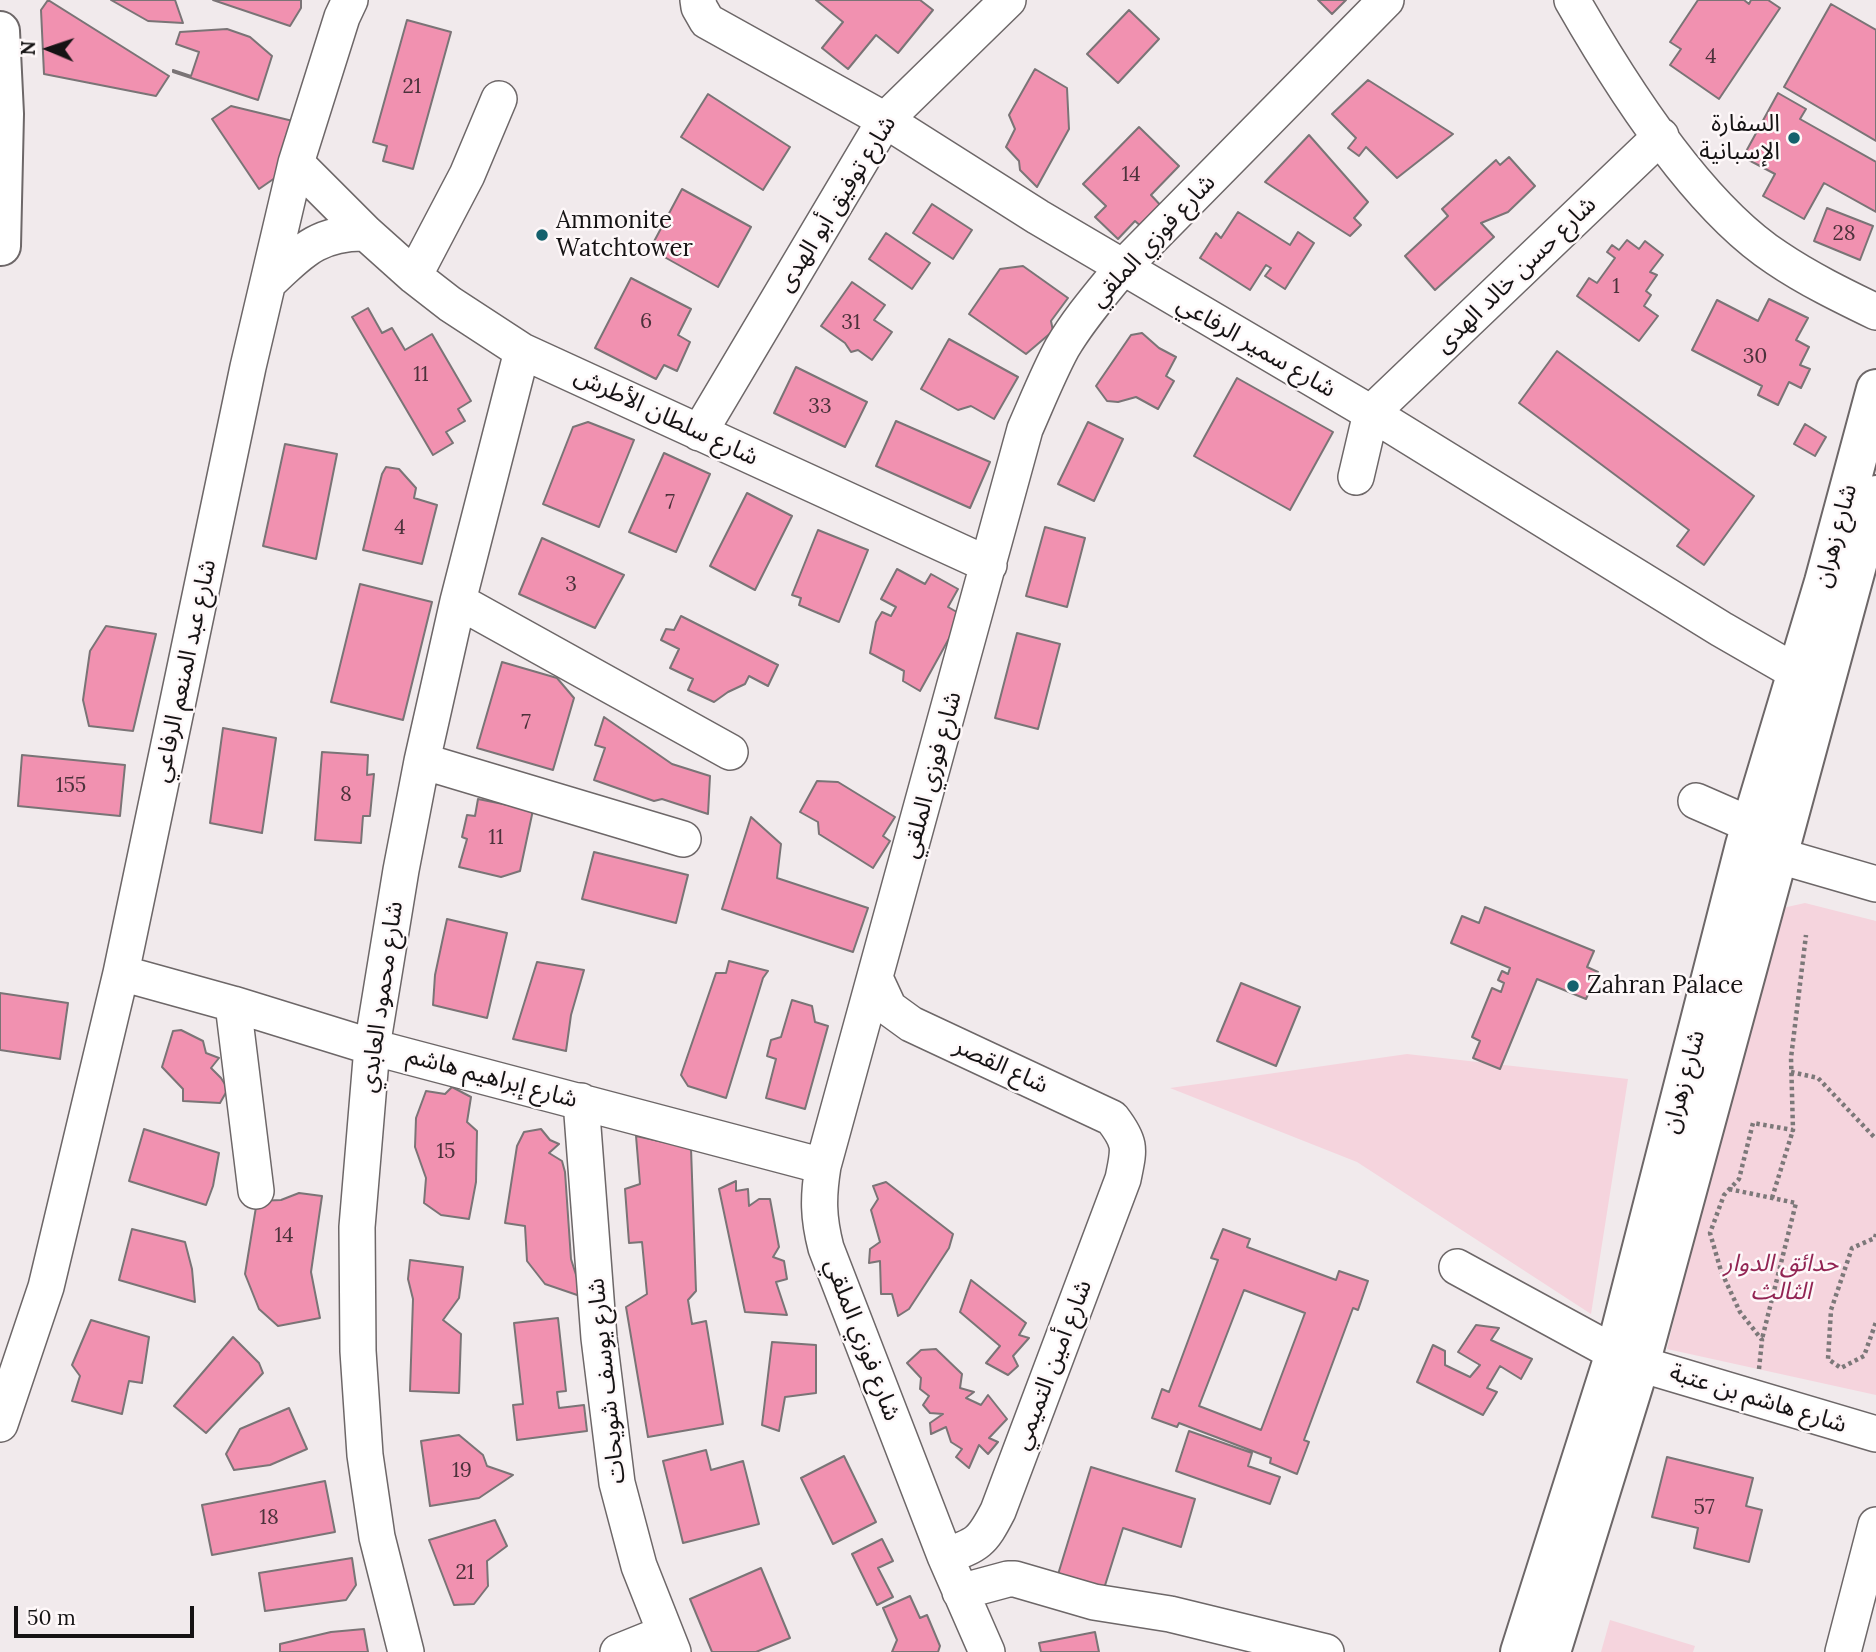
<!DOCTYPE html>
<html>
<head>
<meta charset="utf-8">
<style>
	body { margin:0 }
	#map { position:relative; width:1876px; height:1652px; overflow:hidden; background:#f1eaec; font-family:Lora,serif }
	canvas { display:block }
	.north { position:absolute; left:14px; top:14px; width:70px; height:70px; -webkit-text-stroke:5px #fef8f9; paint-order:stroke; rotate:272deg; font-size:19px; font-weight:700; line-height:28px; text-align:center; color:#151314 }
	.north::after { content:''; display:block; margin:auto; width:24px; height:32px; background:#151314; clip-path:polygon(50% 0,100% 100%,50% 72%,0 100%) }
	.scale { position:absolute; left:14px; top:1606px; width:180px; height:32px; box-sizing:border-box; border:4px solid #151314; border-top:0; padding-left:9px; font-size:21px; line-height:24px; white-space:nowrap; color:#151314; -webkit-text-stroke:5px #fef8f9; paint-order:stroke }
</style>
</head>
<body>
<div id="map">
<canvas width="1876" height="1652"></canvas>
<div class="north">N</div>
<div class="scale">50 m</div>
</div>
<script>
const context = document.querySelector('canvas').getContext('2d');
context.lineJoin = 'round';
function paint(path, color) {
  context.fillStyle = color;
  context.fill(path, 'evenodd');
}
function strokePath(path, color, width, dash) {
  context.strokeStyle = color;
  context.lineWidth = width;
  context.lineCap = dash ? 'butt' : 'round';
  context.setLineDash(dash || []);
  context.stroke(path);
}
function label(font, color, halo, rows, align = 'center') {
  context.font = font + ' Lora,"Noto Sans Arabic",serif';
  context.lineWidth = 5;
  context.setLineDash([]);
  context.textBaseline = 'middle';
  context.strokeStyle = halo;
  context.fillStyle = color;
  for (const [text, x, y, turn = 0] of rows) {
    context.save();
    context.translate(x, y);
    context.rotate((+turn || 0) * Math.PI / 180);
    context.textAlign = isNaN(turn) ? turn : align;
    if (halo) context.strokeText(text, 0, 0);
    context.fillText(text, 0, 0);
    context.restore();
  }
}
paint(new Path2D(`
	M1805,903l71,18v474l-209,-46 102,-438z
	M1407,1054l221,25 -37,235 -234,-152 -187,-74z
	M1610,1620l85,26 -2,6h-92z`), '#f5d4dd');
const building = new Path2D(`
	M48,0l121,76 -13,20 -112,-22 -3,-64z
	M111,0h64l8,23 -35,-2z
	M213,0h88v8l-11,18z
	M816,0h104l13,10 -35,43 -22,-18 -28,34 -26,-21 21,-26z
	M1318,0h28l-14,14z
	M1698,0h46l5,4 2,-4h17l12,8 -61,91 -49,-34 11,-16 -11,-7z
	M1831,4l45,26v111l-92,-54z
	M1129,10l30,29 -41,44 -31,-29z
	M407,20l44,12 -38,137 -30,-8 4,-15 -14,-4z
	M227,29l23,8 22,19 -14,44 -85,-28v-2l18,6 8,-24 -23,-8 4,-12z
	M1035,69l32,19 2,41 -32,58 -17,-17 -1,-9 -13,-14 9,-18 -6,-14z
	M1368,80l85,54 -56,44 -31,-31 -7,9 -11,-8 8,-10 -24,-24z
	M1778,93l28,16 -6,10 76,43v50l-52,-29 -20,36 -41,-23 12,-22 -32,-17z
	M708,94l82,53 -27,43 -82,-53z
	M231,106l66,16 -12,49 -26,18 -47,-70z
	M1139,127l40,39 -28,29 12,13 -20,20 -8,-7 -17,18 -23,-22 11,-11 -23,-22z
	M1309,135l59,67 -14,16 7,7 -11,11 -85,-54z
	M1509,157l26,29 -27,26 -27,11 13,14 -59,53 -30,-34 43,-40 -6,-7 54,-49 4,5z
	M682,189l69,38 -33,60 -68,-38z
	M932,204l40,26 -19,29 -40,-26z
	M1827,208l46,18 -13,34 -46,-19z
	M1238,212l52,33 8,-13 16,11 -29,46 -20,-13 6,-8 -5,-3 -16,25 -50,-32 16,-25 5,5z
	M886,233l44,30 -18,26 -43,-30z
	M1627,240l12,9 6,-8 18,14 -13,17 7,3 -11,16 5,4 -7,11 14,10 -19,25 -62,-45 12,-18 8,5 18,-25 -8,-6 5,-7 7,5z
	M1023,266l45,32 -17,23 2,10 -27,23 -57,-40 31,-45z
	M631,278l60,31 -13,26 12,7 -13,29 -13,-6 -8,14 -61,-31z
	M852,282l33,23 -11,15 18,12 -20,28 -14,-10 -7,2 -6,-9 -24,-17z
	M1769,299l39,19 -12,22 13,7 -9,18 10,4 -9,19 -12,-6 -11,23 -20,-10 4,-9 -70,-36 25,-50 41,21z
	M368,308l14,25 10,-5 13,22 27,-16 39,67 -13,8 7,12 -19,11 7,11 -20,12 -81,-138z
	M1142,333l17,15 17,9 -10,19 8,5 -16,28 -22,-12 -18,5 -11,-1 -11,-15 35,-51z
	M949,339l69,38 -24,42 -23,-13 -13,4 -37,-21z
	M1557,351l197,145 -50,69 -27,-19 12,-16 -170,-127z
	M796,367l71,35 -22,45 -71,-34z
	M1237,378l96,54 -43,78 -96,-54z
	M896,421l94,41 -20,46 -94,-42z
	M588,422l46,18 -35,87 -56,-23 30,-77z
	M1088,422l35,17 -29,62 -36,-17z
	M1805,424l21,13 -11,19 -21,-12z
	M285,444l52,10 -21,105 -53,-13z
	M664,453l46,21 -34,78 -47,-20z
	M386,467l13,2 17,19 -2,10 23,7 -15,59 -59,-14 19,-76z
	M747,493l45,23 -37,74 -45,-24z
	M1045,527l40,11 -18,69 -41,-11z
	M818,530l50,20 -29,72 -40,-17 2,-7 -9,-3z
	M542,538l82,37 -29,53 -76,-34z
	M897,569l28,15 6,-10 27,15 -10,18 14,8 -42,76 -17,-10 1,-10 -34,-18 6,-31 6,-10 9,4 5,-9 -15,-8z
	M360,584l72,18 -29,118 -72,-18z
	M681,616l97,49 -10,21 -19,-10 -4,8 -17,8 -14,10 -26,-12 5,-11 -23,-11 9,-19 -18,-9 5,-11 8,1z
	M106,626l50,8 -23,97 -44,-5 -6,-26 7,-49z
	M1017,633l43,11 -22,85 -43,-11z
	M502,662l55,16 17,20 -21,72 -76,-22z
	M604,717l68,47 38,12 -2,38 -46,-15 -8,2 -60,-21 11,-32 -10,-3z
	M223,728l53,10 -14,95 -52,-10z
	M322,752l46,3 -1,20 7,-1 -4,42h-7l-2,27 -46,-3z
	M22,755l103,10 -5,51 -102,-10z
	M817,781l21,1 57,35 -12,19 7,5 -17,27 -54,-34 -1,-12 -18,-10z
	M478,799l55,11 -13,61 -19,6 -42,-10 8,-28 -5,-2 5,-22 8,1z
	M751,817l30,27 -4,34 91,30 -15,44 -131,-43z
	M594,852l94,23 -12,48 -94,-24z
	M1485,907l109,44 -7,16 11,5 -12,27 -49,-20 -37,90 -27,-11 7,-17 -8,-4 20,-49 9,4 3,-9 -6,-3 4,-9 6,3 2,-6 -59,-25 11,-27 17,7z
	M447,919l60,14 -20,85 -54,-13 2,-30z
	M729,961l39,10 -5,7 -37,120 -38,-12 -7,-11 35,-102h10z
	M537,962l47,8 -13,45 -5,36 -53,-12z
	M1241,983l59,24 -24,59 -59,-25z
	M0,993l68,10 -8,56 -60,-9z
	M792,1000l20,6 3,16 13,4 -23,83 -39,-11 10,-39 -9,-3 4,-16 10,-3z
	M181,1030l22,11 3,12 13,5 -8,10 10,10 7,11 -8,14 -37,-2v-12l-21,-22 11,-36z
	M452,1087l19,10 -4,25 10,9 -1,51 -7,37 -28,-4 -17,-12 2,-25 -11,-31 1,-29 10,-27 19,3z
	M144,1129l75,24 -6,33 -7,19 -77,-24z
	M541,1129l9,11 9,4 -10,9 13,8 3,11 6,87 12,38 -38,-13 -18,-23 -2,-35 -20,-3 12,-77 7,-14z
	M636,1136l55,12 5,143 -8,9 4,24 14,-3 17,103 -75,13 -22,-130 21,-13 -5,-52 -13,1 -4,-54 15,-5z
	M736,1181v10l12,-2 1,17 10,-7h11l9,48 -6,10 11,4 3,18 -11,3 11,33 -42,-3 -26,-123z
	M886,1182l67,52 -4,14 -40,61 -11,7 -6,-22h-11l-1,-33 -11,2 1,-14 10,-7 -9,-32 7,-11 -5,-13z
	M299,1193l23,3 -11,76 9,46 -42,8 -19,-17 -14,-35 12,-73 24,-1z
	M132,1229l53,13 7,27 3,33 -76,-22z
	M1223,1229l27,10 -3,8 89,33 3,-9 29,10 -10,29 -5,-2 -49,132 5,2 -12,32 -27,-11 1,-5 -92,-35 -2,4 -25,-9 10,-29 7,3 49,-132 -7,-2zM1244,1290l61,23 -44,117 -62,-24z
	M410,1260l53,7 -4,31 -16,22 18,14 -2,59 -49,-2 3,-92 -5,-20z
	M971,1280l55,43 -7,12 10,3 -16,18 5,10 -10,9 -22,-12 14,-17 -40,-34z
	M558,1318l8,73 -9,1 2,16 25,-3 3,26 -70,9 -4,-35 10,-1 -9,-81z
	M91,1320l58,17 -7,46 -13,-2 -7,33 -50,-13 8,-25 -8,-11z
	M1476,1325l23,3 -8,12 41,19 -11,20 -21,-13 -13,22 10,4 -14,23 -66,-33 16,-37 12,6v14l25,12 10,-12 -22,-13z
	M233,1337l26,26 4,10 -57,60 -32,-27z
	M772,1342l44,3v48l-31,4 -6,34 -17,-6z
	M936,1349l26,25 -2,14 14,4 -8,6 15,7 7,-10 19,24 -18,19 9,4 -10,12 -9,-9 -10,23 -13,-11 6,-8 -11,-7 -5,-15 -15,7 -1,-11 13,-9 -13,-1 -7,-8 6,-9 -9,-7 1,-11 -14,-15 14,-13z
	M289,1408l18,41 -37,16 -36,5 -8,-16 14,-25z
	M1189,1431l63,22 -4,13 32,11 -10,27 -94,-33z
	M459,1435l24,20 4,11 26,9 -34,23 -49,8 -9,-65z
	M706,1450l5,20 32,-9 16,63 -76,19 -20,-82z
	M844,1456l32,66 -43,22 -32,-66z
	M1667,1457l86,21 -7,28 16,4 -13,52 -55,-14 4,-20 -46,-11z
	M1091,1467l104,32 -14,48 -58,-19 -21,67 -46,-14z
	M325,1481l10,51 -123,23 -10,-50z
	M495,1520l12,26 -20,15 1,25 -14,18 -20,1 -25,-65z
	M882,1539l11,22 -15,7 15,29 -16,8 -25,-51z
	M352,1558l4,27 -10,15 -81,11 -6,-38z
	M761,1568l29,70 -34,14h-44l-22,-53z
	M910,1596l10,22 7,-3 13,31 -2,6h-46l5,-12 -14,-32z
	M364,1629l4,23h-88v-8l51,-12z
	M1095,1632l4,20h-58l-2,-9z`);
paint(building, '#f191b0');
strokePath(building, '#7a7476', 2);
const minor = new Path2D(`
	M698,0l1,7 8,14 178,99 153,97 333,196 350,216 99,57
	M1572,0c48,84 124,205 205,258 31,21 66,38 99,54
	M296,163l70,70 48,43 36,28 72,47 467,214
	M414,276l53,-101 32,-76
	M269,282c33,-31 50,-50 97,-49
	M699,433l186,-313 123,-120
	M1356,477l15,-64 290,-277
	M458,601l272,151
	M422,761l261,78
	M1696,801l55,24
	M1752,848l124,36
	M121,973l112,31 139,43 451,119
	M876,980l13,28 22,16 201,94c20,26 17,31 11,61l-125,332c-16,31 -20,34 -53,45
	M233,1004l23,187
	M581,1101l18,237 18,145 22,83 34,86
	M1457,1267l158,86
	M1640,1364l236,70
	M0,1424l46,-137 75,-314 127,-606 48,-204 46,-146 8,-17
	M960,1592l48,-13h7l79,23 76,12 156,38
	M406,1652l-29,-115 -12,-82 -7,-104 -1,-124 15,-180 29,-177 21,-109 36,-160 64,-250
	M618,1652l47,-19
	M987,1652l-42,-96 -119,-308c-8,-31 -8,-51 -3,-82l202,-737c12,-27 23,-55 37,-81 17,-29 39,-54 60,-80l264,-268
	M1843,1652l33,-127`);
const major = new Path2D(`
	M0,31l4,83 -3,132
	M1520,1652l95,-299 130,-508 79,-263 52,-193
	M1551,1652l89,-288 236,-869`);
strokePath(minor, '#6d6768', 38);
strokePath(major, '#6d6768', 42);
strokePath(new Path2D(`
	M1791,1072l27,6 58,61
	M1729,1189l67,14 -34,136
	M1772,1198l21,-68
	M1876,1234l-1,4 -23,10 -21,62 -3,49 13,9 23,-12 12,-34
	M1759,1369l3,-29 -22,-28 -19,-41 -11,-38 14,-38 15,-16 14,-56 40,7 -2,-72 15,-123`), '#7c7879', 4.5, [3.5, 3.5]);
strokePath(minor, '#fff', 35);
strokePath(major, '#fff', 38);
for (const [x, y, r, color] of [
	[1794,138,7,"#15616d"],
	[542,235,7,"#15616d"],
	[1573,986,7,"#15616d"]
]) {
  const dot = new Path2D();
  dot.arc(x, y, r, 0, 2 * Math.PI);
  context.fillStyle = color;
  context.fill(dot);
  strokePath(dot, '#fef8f9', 2.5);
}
label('21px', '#4c323b', null, [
	["4",1711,57],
	["21",412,87],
	["14",1131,175],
	["28",1844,234],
	["1",1616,287],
	["6",646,322],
	["31",851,323],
	["30",1755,357],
	["11",421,375],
	["33",820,407],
	["7",670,503],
	["4",400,528],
	["3",571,585],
	["7",526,723],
	["155",71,786],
	["8",346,795],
	["11",496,838],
	["15",446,1152],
	["14",284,1236],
	["19",462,1471],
	["57",1704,1508],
	["18",269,1518],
	["21",465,1573]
]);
label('24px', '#151314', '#fef8f9', [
	["السفارة",1780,124,"right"],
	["الإسبانية",1780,152,"right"],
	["Ammonite",556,221],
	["Watchtower",556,249],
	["Zahran Palace",1587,986]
], 'left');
label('24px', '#151314', '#fef8f9', [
	["شارع توفيق أبو الهدى",837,204,-58],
	["شارع فوزي الملقي",1153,241,-47],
	["شارع حسن خالد الهدى",1516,275,-44],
	["شارع سمير الرفاعي",1256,347,30],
	["شارع سلطان الأطرش",666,417,25],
	["شارع زهران",1836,536,-75],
	["شارع عبد المنعم الرفاعي",185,671,-78],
	["شارع فوزي الملقي",932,775,-75],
	["شارع محمود العابدي",382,997,-82],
	["شاع القصر",1001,1066,25],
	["شارع إبراهيم هاشم",492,1078,15],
	["شارع زهران",1684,1082,-75],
	["شارع فوزي الملقي",862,1340,69],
	["شارع أمين التميمي",1053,1365,-69],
	["شارع يوسف شويحات",607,1381,-96],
	["شارع هاشم بن عتبة",1758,1399,17]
]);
label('italic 24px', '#922453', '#fef8f9', [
	["حدائق الدوار",1781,1264],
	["الثالث",1781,1292]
]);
</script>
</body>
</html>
